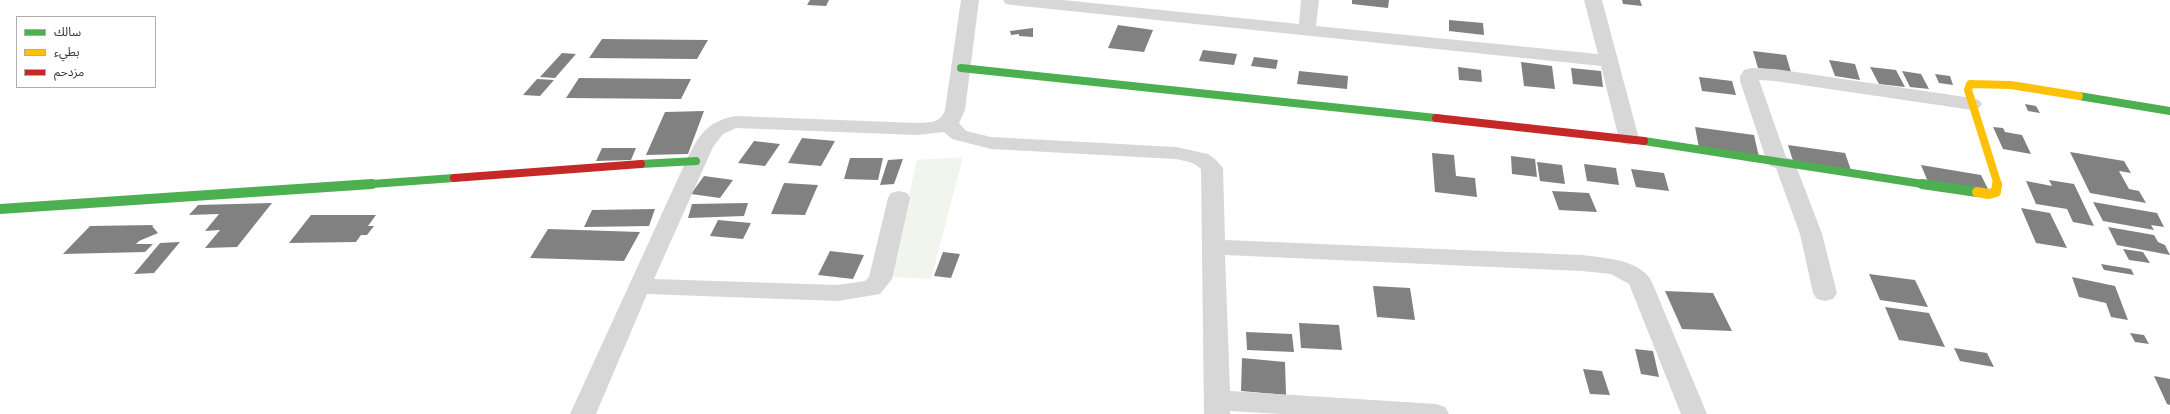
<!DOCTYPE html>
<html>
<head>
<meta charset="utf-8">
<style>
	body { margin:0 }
	#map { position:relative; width:2170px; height:414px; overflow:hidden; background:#fff; font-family:Cabin,"Noto Sans Arabic",sans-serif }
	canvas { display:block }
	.legend { position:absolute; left:16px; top:16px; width:140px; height:72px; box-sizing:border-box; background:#fff; border:1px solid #adadad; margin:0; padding:5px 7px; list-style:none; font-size:12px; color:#333 }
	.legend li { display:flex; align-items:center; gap:8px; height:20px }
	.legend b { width:20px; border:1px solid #adadad }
</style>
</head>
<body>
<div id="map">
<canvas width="2170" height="414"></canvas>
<ul class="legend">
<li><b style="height:5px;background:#4caf50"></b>سالك</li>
<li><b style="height:5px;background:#ffc107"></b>بطيء</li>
<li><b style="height:5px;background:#c62828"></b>مزدحم</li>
</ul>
</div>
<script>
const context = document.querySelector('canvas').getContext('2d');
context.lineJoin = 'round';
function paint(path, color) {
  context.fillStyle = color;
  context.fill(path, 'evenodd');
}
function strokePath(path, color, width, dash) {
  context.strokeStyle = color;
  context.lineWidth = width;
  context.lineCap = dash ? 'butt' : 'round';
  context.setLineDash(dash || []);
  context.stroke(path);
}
paint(new Path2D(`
	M963,157l-32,122 -41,-2 27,-117z`), '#f1f5ed');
paint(new Path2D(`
	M810,0h19l-3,6 -19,-1z
	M1352,0h37l-1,8 -36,-4z
	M1622,0h18l2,6 -19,-2z
	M1449,20l34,3 1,12 -35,-4z
	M1118,25l35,5 -9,22 -36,-4z
	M1033,28v9l-14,-1v-2l-8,1 -1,-4z
	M602,39l106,1 -11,19 -108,-1z
	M1203,50l34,4 -3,11 -35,-4z
	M1753,51l33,4 5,17 -33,-4z
	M562,53l14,1 -21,24 -15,-1z
	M1254,57l24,3 -2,9 -25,-3z
	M1829,60l26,4 5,16 -25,-4z
	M1521,62l31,4 3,23 -31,-3z
	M1458,67l23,3 1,12 -23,-2z
	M1870,67l26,3 9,17 -26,-3z
	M1571,68l30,3 2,16 -30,-3z
	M1299,71l49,5 -1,13 -50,-5z
	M1902,71l19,3 8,15 -19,-2z
	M1935,74l15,2 3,9 -14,-2z
	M1699,77l33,4 4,14 -34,-4z
	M579,78l112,1 -10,20 -115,-1z
	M537,79l17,1 -14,16 -17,-1z
	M2025,104l11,2 4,7 -12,-2z
	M704,111l-16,43 -42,1 19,-43z
	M1695,127l59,8 5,22 -60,-9z
	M1993,127l10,1 2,4 17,3 9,19 -28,-5z
	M802,138l33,3 -14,25 -33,-3z
	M754,141l26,3 -15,22 -27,-3z
	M1788,145l57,8 6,17 -58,-9z
	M602,148h34l-5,12 -35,1z
	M2070,152l54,9 7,12 -12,-2 10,18 10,2 7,12 -56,-10z
	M1432,153l22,2 2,21 19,2 2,19 -42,-5z
	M1511,156l24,3 2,18 -25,-3z
	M850,158h33l-5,22 -34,-1z
	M903,159l-9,25 -14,1 8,-25z
	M1537,162l25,3 3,19 -25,-3z
	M1584,164l32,4 3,17 -32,-4z
	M1921,165l60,10 8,16 -61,-9z
	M1631,169l33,4 5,18 -33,-4z
	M704,176l29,4 -13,18 -29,-4z
	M2049,180l25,4 20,42 -21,-4 -6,-13 -31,-5 -10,-23 26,5z
	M784,183l34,2 -13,30 -34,-1z
	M1552,191l37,2 8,19 -38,-2z
	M2093,202l64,11 7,14 -13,-2 3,5 -51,-9z
	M272,203l-35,44 -32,1 15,-18 -15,1 14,-17 -30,1 9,-10z
	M748,203l-4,13 -56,2 4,-14z
	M2021,208l29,5 17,35 -31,-5z
	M655,209l-6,17 -65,1 8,-17z
	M311,215h65l-8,11h6l-7,9h-6l-5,7 -67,1z
	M718,220l33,3 -8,16 -33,-3z
	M154,225l-2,1 6,7 -19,8 -3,3h17l-8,8 -82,2 27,-28z
	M2108,227l46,8 4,7 7,3 5,10 -53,-10z
	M548,229l92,3 -16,29 -94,-3z
	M180,242l-26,31 -20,1 26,-31z
	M2123,249l20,3 7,11 -21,-3z
	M830,251l34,4 -11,24 -35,-4z
	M943,252l17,2 -9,24 -17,-2z
	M2101,264l30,5 3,6 -30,-5z
	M1869,274l46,6 13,27 -48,-7z
	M2072,277l43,9 13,34 -17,-3 -5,-14 -27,-6z
	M1373,286l37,2 5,32 -38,-3z
	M1665,291l48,2 19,38 -50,-2z
	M1885,307l44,6 16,34 -46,-7z
	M1299,323l40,2 3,25 -41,-2z
	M1246,332l46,2 2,18 -47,-2z
	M2130,333l14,2 5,9 -14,-2z
	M1954,348l33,5 7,14 -34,-6z
	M1635,349l18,2 6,26 -18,-3z
	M1242,358l43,4 1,33 -45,-4z
	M1583,369l19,2 8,24 -20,-1z
	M2154,376l16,3v26l-3,-1z`), '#818181');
paint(new Path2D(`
	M961,0h18l-14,110 -6,13 7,8 25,6 185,10 32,7 8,6 7,8 2,72 357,15c22,3 56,4 69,25l56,134h-26l-52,-130 -18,-10 -29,-3 -357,-16 5,136 206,13 9,3 4,7h-168l-51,-3v3h-26l-3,-245c-7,-7 -15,-8 -25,-10l-185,-10 -39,-10 -8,-7 -27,3 -181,-7 -13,6 -10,13 -59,132 184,6 27,-4 4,-4 19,-79 3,-5 8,-2 8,2 3,5 -18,81 -12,15 -42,7 -191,-7 -51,120h-26l116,-253c12,-25 21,-40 50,-45l181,7c13,-1 23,1 28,-13z
	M1003,0h60l236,24 2,-24h18l-3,26 282,28 -14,-54h18l37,139 -3,4 -7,2 -7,-2 -3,-4 -18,-73 -589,-61 -6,-1z
	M1751,68l24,1 197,29 7,2 3,4 -3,4 -7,2 -197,-29 -16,-1 27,77 6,2 3,4 27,71 15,59 -4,6 -8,2 -8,-2 -4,-6 -13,-59 -24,-66 -6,-2 -3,-4 -27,-81v-5l4,-6z`), '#d7d7d7');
strokePath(new Path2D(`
	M961,68l475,50
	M2079,96l91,15
	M1644,141l285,44
	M641,164l55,-3
	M358,185l96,-7`), '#4caf50', 8);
strokePath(new Path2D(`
	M1922,184l55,8
	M0,209l372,-25`), '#4caf50', 10);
strokePath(new Path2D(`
	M1998,185l-30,-95 2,-6 41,1 68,11`), '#ffc107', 8);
strokePath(new Path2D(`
	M1977,192l12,2 7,-2 1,-8`), '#ffc107', 10);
strokePath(new Path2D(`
	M1436,118l208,23
	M454,178l187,-14`), '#c62828', 8);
</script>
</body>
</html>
